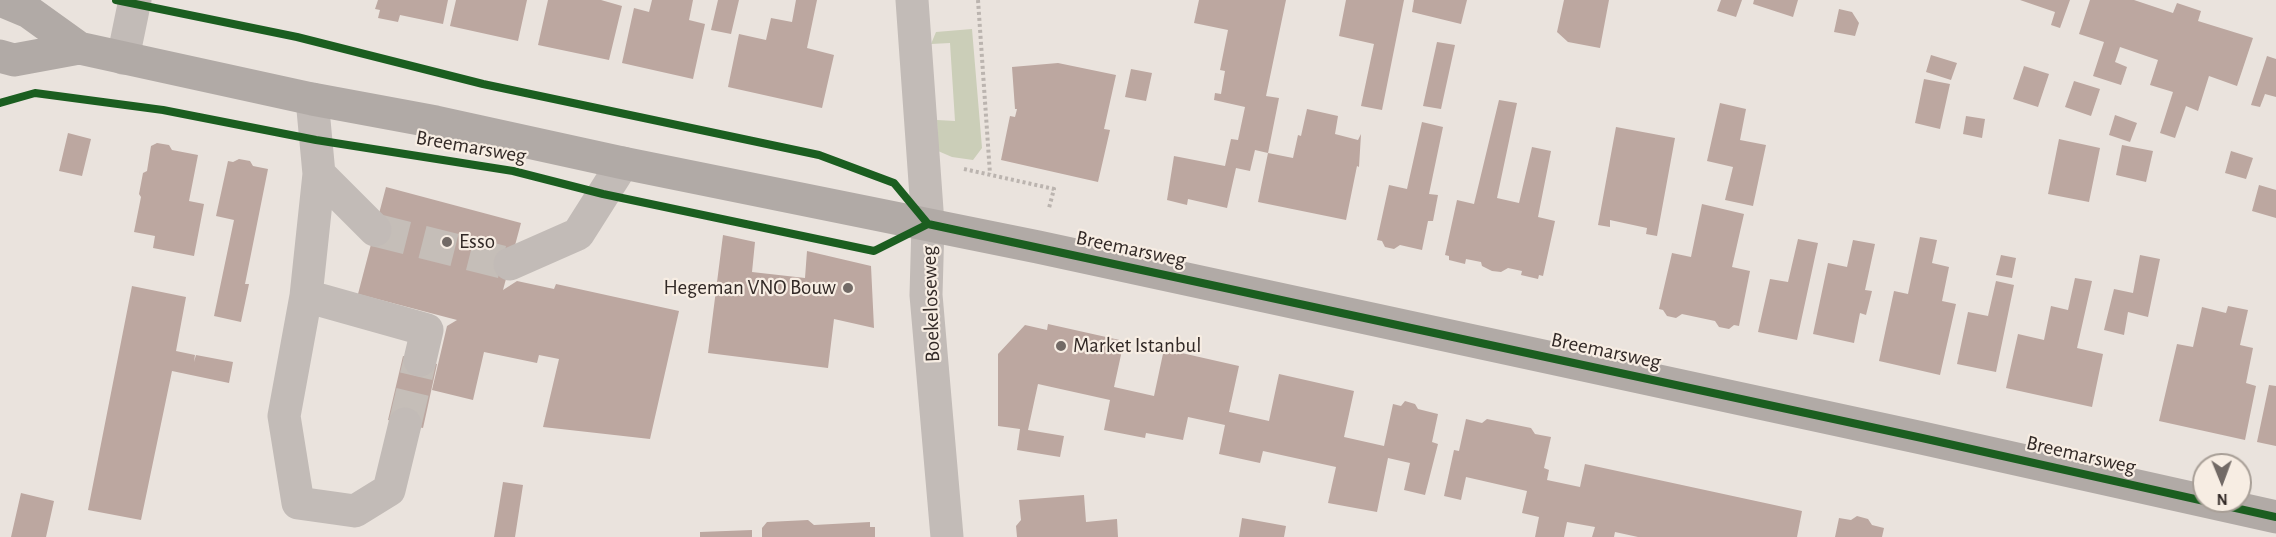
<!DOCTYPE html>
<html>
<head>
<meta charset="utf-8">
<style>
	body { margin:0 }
	#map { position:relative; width:2276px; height:537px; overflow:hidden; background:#eae3dd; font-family:"Alegreya Sans",sans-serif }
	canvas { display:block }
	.north { position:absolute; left:2192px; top:453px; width:60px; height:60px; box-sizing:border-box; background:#f7ede3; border:2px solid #a89f97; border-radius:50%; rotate:179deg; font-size:16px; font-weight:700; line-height:24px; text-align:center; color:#322926 }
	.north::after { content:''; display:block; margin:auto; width:21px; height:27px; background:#726a66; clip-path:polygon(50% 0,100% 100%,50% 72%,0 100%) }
</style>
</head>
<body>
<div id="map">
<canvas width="2276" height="537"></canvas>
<div class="north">N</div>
</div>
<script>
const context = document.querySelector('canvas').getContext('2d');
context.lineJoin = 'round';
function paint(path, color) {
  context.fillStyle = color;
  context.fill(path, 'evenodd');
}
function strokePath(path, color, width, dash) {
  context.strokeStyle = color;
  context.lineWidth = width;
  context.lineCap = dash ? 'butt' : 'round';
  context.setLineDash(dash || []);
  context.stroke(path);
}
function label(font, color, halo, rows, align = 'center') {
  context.font = font + ' "Alegreya Sans",sans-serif';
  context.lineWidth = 4.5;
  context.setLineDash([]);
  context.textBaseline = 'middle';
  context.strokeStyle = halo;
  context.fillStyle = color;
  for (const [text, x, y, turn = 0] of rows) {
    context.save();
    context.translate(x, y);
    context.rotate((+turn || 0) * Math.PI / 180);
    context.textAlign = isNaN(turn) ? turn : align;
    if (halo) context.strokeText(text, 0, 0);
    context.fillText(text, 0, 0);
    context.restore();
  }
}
paint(new Path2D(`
	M972,29l10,119 -9,12 -21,-3 -14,-6 -1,-31 18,1 -5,-78 -19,1 5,-12z`), '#cbceb8');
paint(new Path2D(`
	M378,0h70l-5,24 -43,-9 -2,7 -20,-4 2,-8 -5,-1z
	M456,0h71l-9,41 -68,-15z
	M548,0h53l21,6 -13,54 -71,-15z
	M652,0h41l-4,20 16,4 -12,55 -71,-16 12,-55 15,4z
	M718,0h21l-8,34 -20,-4z
	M796,0h21l-10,48 27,7 -12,53 -94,-21 11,-53 27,6 5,-22 21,4z
	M1199,0h87l-20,96 13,2 -11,55 -13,-3 -5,21 -14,-3 -9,40 -39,-9 -1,6 -20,-5 7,-44 51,10 6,-27 7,1 7,-33 -31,-7 1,-7 6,1 4,-23 -5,-1 8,-40 -34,-7z
	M1346,0h58l-22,110 -21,-4 13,-62 -35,-8z
	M1414,0h53l-6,24 -49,-12z
	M1564,0h45l-9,48 -32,-6 -11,-10z
	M1721,0h21l-6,17 -19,-6z
	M1754,0h44l-5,17 -40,-13z
	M2020,0h50l-10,28 -9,-3 4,-13z
	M2090,0h44l39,13 4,-10 24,8 -3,10 55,17 -16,48 -28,-10 -11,35 -12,-5 -11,32 -15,-5 13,-41 -23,-7 8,-25 -38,-13 -5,15 12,5 -6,18 -28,-9 11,-34 -25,-8z
	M1839,9l13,3 7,11 -4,13 -21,-4z
	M1437,42l18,3 -14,64 -18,-3z
	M1931,55l26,8 -6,17 -25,-8z
	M2267,56l9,3v38l-11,-3 -5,13 -9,-2z
	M1058,63l58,12 -12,54 6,1 -12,52 -97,-22 9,-44 5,1 2,-8h-2l-3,-42z
	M2024,66l25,8 -11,33 -25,-8z
	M1131,69l21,4 -6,28 -21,-4z
	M1924,79l26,5 -10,45 -25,-6z
	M2074,81l26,8 -9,27 -26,-9z
	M1499,100l18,3 -20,95 22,5 13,-56 19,4 -13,66 17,4 -12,55 -4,-1 -1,4 -17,-4 1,-4 -14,-3 -7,4 -9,-1 -10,-5 -1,-4 -15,-3 -1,5 -16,-4v-4l-4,-1 12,-55 17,4z
	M1720,103l26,6 -6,31 26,5 -13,61 -28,-6 8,-33 -26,-6z
	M1307,109l31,7 -3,18 23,6 3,-6 -2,33 -2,-1 -11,54 -88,-18 10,-49 25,5 5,-23 3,1z
	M2115,115l22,8 -7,19 -21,-7z
	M1966,116l19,3 -3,19 -19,-4z
	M1422,122l21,5 -14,67 9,1 -5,26h-5l-6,29 -22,-5 -6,4 -9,-2 -3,-6 -5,-1 12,-55 18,4z
	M1616,127l59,11 -18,98 -11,-2 1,-6 -37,-8v7l-12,-2z
	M68,133l23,6 -9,37 -23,-5z
	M2059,139l41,9 -11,54 -41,-8z
	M157,143l12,2 3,5 26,5 -9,46 15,3 -10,52 -41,-8 2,-12 -21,-4 7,-35 -2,-3 4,-21 4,-2 4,-25z
	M2122,145l31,6 -7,31 -30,-7z
	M2231,151l22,7 -7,21 -21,-6z
	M239,159l11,2 3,5 15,3 -23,115h4l-8,38 -27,-6 20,-96 -18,-4 12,-55 5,1z
	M2259,185l17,5v28l-24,-7z
	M386,187l135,36 -18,67 14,-9 37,8 2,-5 123,27 -29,128 -107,-12 16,-68 -20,-4 -2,8 -53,-11 -11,48 -41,-10 15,-64 10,-6 -99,-26z
	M1702,204l42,10 -12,53 18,4 -11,55 -5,-1 -5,4 -10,-2 -4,-6 -33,-7 -6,4 -9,-2 -4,-6 -4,-1 13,-56 19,4z
	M723,235l32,7 -3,30 53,6 2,-27 64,15 3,62 -40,-9 -6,49 -120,-15z
	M1920,237l17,3 -5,23 17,4 -7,34 14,3 -16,71 -61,-14 15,-70 14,3z
	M1798,239l20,4 -21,97 -39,-8 12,-53 18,3z
	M1853,240l22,4 -10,46 7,1 -6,24 -6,-2 -6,30 -41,-9 15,-71 19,4z
	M2001,255l15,3 -4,20 -16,-3z
	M2140,255l20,4 -12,58 -20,-5 -4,23 -20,-5 10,-41 19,4z
	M2075,278l17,3 -15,67 26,6 -11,53 -86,-19 12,-54 26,6 7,-34 17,4z
	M1996,281l18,4 -18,87 -39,-8 11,-52 20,4z
	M132,286l54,11 -10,54 19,4 -1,7 2,-7 37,7 -4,21 -57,-12 -31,149 -53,-10z
	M2228,306l20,4 -8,35 13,3 -7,35 10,3 -11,54 -86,-19 18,-77 16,3 9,-40 24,6z
	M1048,324l76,17 -10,46 40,9 10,-47 75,17 -10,46 40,9 10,-47 75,17 -10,46 40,9 9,-42 8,2 4,-5 10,3 3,5 20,5 -6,28 6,2 -13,51 -21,-5 6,-27 -22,-5 -11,54 -49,-9 8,-36 -73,-16 -3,12 -41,-9 6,-29 -37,-8 -5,23 -37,-7 -1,5 -41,-8 6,-30 -72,-16 -10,46 36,6 -4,21 -43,-7 3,-21 -22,-3v-72l27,-29 22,5z
	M403,356l34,8 -14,64 -35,-8z
	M2269,385l7,1v60l-19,-4z
	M1466,419l16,4 5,-4 44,9 4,6 16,3 -7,31 5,2 -2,10 33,7 5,-23 217,47 -5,26h-159l-23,-5 -1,5h-22l3,-10 -28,-5 -3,15h-29l4,-20 -17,-4 5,-22 -61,-14 -5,23 -17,-4 10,-46 5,1z
	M503,482l20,3 -8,52h-21z
	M21,493l33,8 -8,36h-35z
	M1084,495l2,27 31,-3 1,18h-101l-1,-11 5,-6 -2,-20z
	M1857,516l11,3 4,6 12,3 -2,9h-47l4,-19 12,2z
	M1242,518l44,8 -2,11h-45z
	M808,520l6,5 56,-3v5h5v10h-113v-9l5,-6z
	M752,530v7h-52v-5z`), '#bca7a0');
strokePath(new Path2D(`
	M375,230l135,34
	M405,424l15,-64`), '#c5beb8', 33, [33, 16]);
strokePath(new Path2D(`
	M978,0l12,174
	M964,169l90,20 -5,19`), '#bbb4af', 4, [3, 3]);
strokePath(new Path2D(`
	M912,0l16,224 -2,71 21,242
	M123,58l12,-58
	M312,99l7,75 56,56
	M319,174l-13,122 121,34 -7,30
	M510,264l68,-30 45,-71
	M306,296l-22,120 14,87 57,8 34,-21 16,-66`), '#c2bbb7', 33);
strokePath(new Path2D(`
	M0,0l29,12 50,36
	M0,56l14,4 65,-12 233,51 124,23 187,41 415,84 884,191 354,79`), '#b1aaa6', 33);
strokePath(new Path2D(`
	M116,0l181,37 186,47 336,71 75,28 34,41
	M0,103l35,-10 128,17 153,30 197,31 90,23 271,57 54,-27 994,214 354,79`), '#1b5e20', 8);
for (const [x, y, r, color] of [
	[447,242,6,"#726a66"],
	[848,288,6,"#726a66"],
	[1061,346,6,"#726a66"]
]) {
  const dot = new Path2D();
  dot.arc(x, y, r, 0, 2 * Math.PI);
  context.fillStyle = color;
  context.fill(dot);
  strokePath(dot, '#f7ede3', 2);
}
label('21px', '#322926', '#f7ede3', [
	["Breemarsweg",471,147,10],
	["Breemarsweg",1131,249,12],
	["Boekeloseweg",931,304,-92],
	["Breemarsweg",1606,351,12],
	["Breemarsweg",2081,455,13]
]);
label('21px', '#322926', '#f7ede3', [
	["Esso",459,242],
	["Hegeman VNO Bouw",836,288,"right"],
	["Market Istanbul",1073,346]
], 'left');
</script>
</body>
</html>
